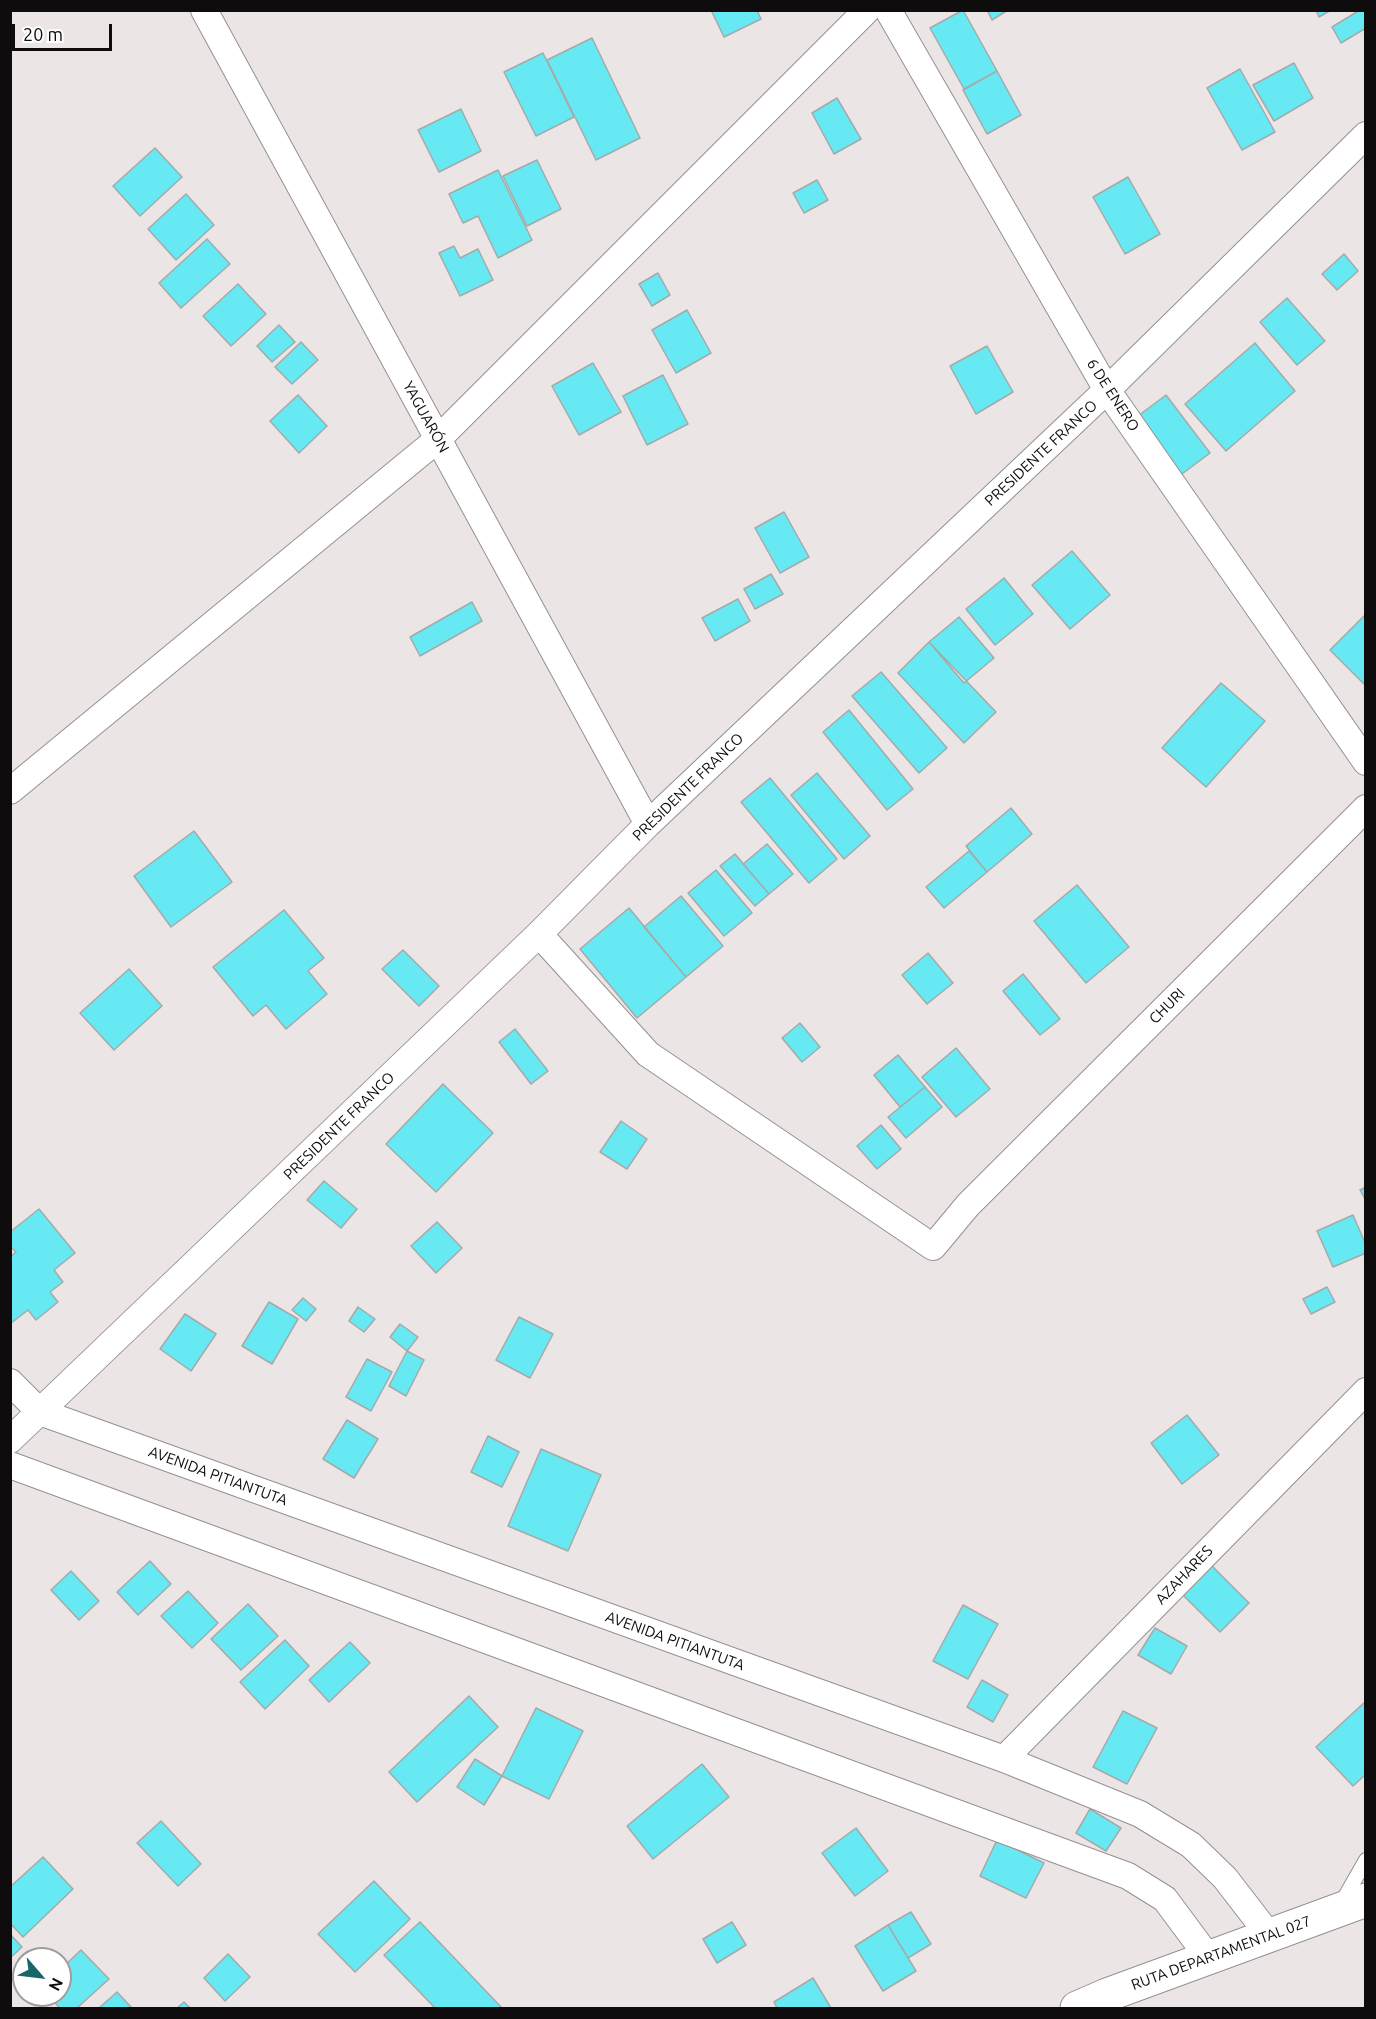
<!DOCTYPE html>
<html>
<head>
<meta charset="utf-8">
<style>
	body { margin:0 }
	#map { position:relative; width:1376px; height:2019px; overflow:hidden; background:#ece5e5; font-family:Ubuntu,sans-serif }
	canvas { display:block }
	.frame { position:absolute; inset:0; border:12px solid #0e0c0c; pointer-events:none }
	.north { position:absolute; left:12px; top:1947px; width:60px; height:60px; box-sizing:border-box; background:#fff; border:2px solid #9f9e9e; border-radius:50%; rotate:118deg; font-size:16px; font-weight:700; line-height:24px; text-align:center; color:#0e0c0c }
	.north::after { content:''; display:block; margin:auto; width:21px; height:27px; background:#18666c; clip-path:polygon(50% 0,100% 100%,50% 72%,0 100%) }
	.scale { position:absolute; left:12px; top:24px; width:100px; height:27px; box-sizing:border-box; border:3px solid #0e0c0c; border-top:0; padding-left:8px; font-size:18px; line-height:21px; white-space:nowrap; color:#0e0c0c; -webkit-text-stroke:4px #fff; paint-order:stroke }
</style>
</head>
<body>
<div id="map">
<canvas width="1376" height="2019"></canvas>
<div class="frame"></div>
<div class="north">N</div>
<div class="scale">20 m</div>
</div>
<script>
const context = document.querySelector('canvas').getContext('2d');
context.lineJoin = 'round';
function paint(path, color) {
  context.fillStyle = color;
  context.fill(path, 'evenodd');
}
function strokePath(path, color, width, dash) {
  context.strokeStyle = color;
  context.lineWidth = width;
  context.lineCap = dash ? 'butt' : 'round';
  context.setLineDash(dash || []);
  context.stroke(path);
}
function label(font, color, halo, rows, align = 'center') {
  context.font = font + ' Ubuntu,sans-serif';
  context.lineWidth = 4.5;
  context.setLineDash([]);
  context.textBaseline = 'middle';
  context.strokeStyle = halo;
  context.fillStyle = color;
  for (const [text, x, y, turn = 0] of rows) {
    context.save();
    context.translate(x, y);
    context.rotate((+turn || 0) * Math.PI / 180);
    context.textAlign = isNaN(turn) ? turn : align;
    if (halo) context.strokeText(text, 0, 0);
    context.fillText(text, 0, 0);
    context.restore();
  }
}
const building = new Path2D(`
	M711,10h46l4,9 -37,18z
	M963,10l34,61 -33,18 -34,-61z
	M987,10h21l-16,10z
	M1316,10h15l-12,7z
	M1360,10h6v18l-25,15 -9,-16z
	M592,38l48,100 -44,22 -49,-100z
	M543,53l31,64 -38,19 -32,-64z
	M1294,63l19,35 -39,23 -21,-36z
	M1240,69l35,63 -33,18 -35,-62z
	M997,71l24,44 -34,19 -24,-44z
	M837,98l24,41 -27,15 -22,-41z
	M461,109l20,42 -42,21 -21,-42z
	M155,148l27,29 -42,39 -27,-30z
	M537,160l24,49 -34,17 -24,-50z
	M498,170l34,70 -34,18 -20,-42 -15,7 -14,-29z
	M1128,177l32,57 -35,20 -32,-57z
	M817,180l11,20 -24,13 -11,-20z
	M186,194l28,31 -38,35 -28,-31z
	M207,239l23,25 -49,44 -22,-25z
	M454,246l6,12 18,-9 15,31 -33,16 -21,-43z
	M1344,254l14,17 -21,19 -15,-16z
	M658,273l12,22 -18,11 -13,-22z
	M238,284l28,30 -35,32 -28,-30z
	M1287,298l38,43 -28,24 -37,-43z
	M687,310l24,43 -35,20 -24,-43z
	M279,325l16,17 -23,20 -15,-16z
	M301,342l17,18 -26,24 -17,-17z
	M1255,343l40,48 -69,60 -41,-47z
	M987,346l26,46 -37,22 -26,-48z
	M593,363l28,49 -42,23 -27,-49z
	M663,375l25,49 -41,21 -24,-49z
	M298,395l29,31 -28,27 -29,-32z
	M1166,395l44,58 -32,24 -44,-58z
	M784,512l25,45 -29,16 -25,-45z
	M1072,551l38,44 -40,34 -38,-44z
	M771,574l12,20 -28,15 -11,-20z
	M1004,578l29,36 -38,31 -29,-36z
	M738,599l12,22 -35,20 -13,-23z
	M472,602l10,19 -62,35 -10,-19z
	M1364,616l2,1v69l-36,-36z
	M959,617l35,41 -30,25 -35,-41z
	M929,642l67,70 -32,31 -66,-70z
	M881,672l66,76 -28,25 -67,-77z
	M1221,683l44,38 -59,66 -44,-39z
	M849,710l64,79 -26,21 -64,-78z
	M817,773l53,63 -26,23 -53,-64z
	M770,778l67,81 -28,24 -68,-81z
	M1011,808l21,26 -45,38 -21,-26z
	M194,831l38,51 -61,45 -37,-51z
	M767,844l26,30 -24,20 -26,-30z
	M969,851l18,21 -43,36 -18,-21z
	M735,854l34,40 -14,12 -35,-40z
	M716,870l36,43 -28,23 -36,-43z
	M1077,885l52,62 -43,36 -52,-62z
	M681,896l42,50 -37,31 -42,-50z
	M629,908l57,69 -49,41 -57,-69z
	M284,910l40,48 -16,13 19,23 -41,35 -20,-24 -13,11 -40,-49z
	M403,950l36,36 -20,20 -37,-37z
	M928,953l25,30 -26,21 -25,-29z
	M129,969l33,37 -48,44 -34,-37z
	M1023,974l37,45 -20,16 -37,-44z
	M800,1023l20,24 -18,15 -20,-24z
	M515,1029l33,42 -17,13 -32,-42z
	M956,1048l34,41 -34,28 -34,-40z
	M898,1055l27,32 -25,20 -26,-32z
	M443,1084l50,49 -57,59 -50,-48z
	M925,1087l17,20 -36,31 -18,-21z
	M621,1121l26,18 -20,30 -27,-17z
	M881,1125l20,24 -24,20 -20,-23z
	M324,1181l33,28 -16,19 -34,-28z
	M1366,1187v14l-6,-11z
	M39,1209l36,44 -21,17 9,12 -13,10 8,10 -22,18 -8,-10 -18,14v-67l6,-5 -6,-6v-14z
	M1353,1215l13,30v8l-33,14 -16,-36z
	M437,1222l25,26 -26,25 -25,-27z
	M1327,1287l8,15 -24,12 -8,-15z
	M303,1298l13,11 -10,12 -14,-11z
	M269,1302l29,17 -26,45 -30,-18z
	M358,1307l17,12 -11,13 -15,-11z
	M185,1314l31,20 -25,37 -31,-22z
	M519,1317l34,17 -23,44 -34,-18z
	M400,1324l18,13 -11,14 -17,-14z
	M407,1351l17,9 -18,36 -17,-10z
	M367,1359l25,13 -21,39 -25,-14z
	M1187,1415l32,40 -37,29 -31,-41z
	M347,1420l31,19 -24,39 -31,-19z
	M488,1436l31,16 -17,35 -31,-15z
	M541,1449l60,26 -33,76 -60,-25z
	M150,1561l21,23 -33,31 -21,-23z
	M1212,1566l37,37 -29,29 -37,-37z
	M71,1571l28,30 -20,19 -28,-30z
	M188,1591l30,32 -26,25 -31,-32z
	M248,1604l30,32 -37,34 -30,-31z
	M963,1605l35,19 -30,55 -35,-18z
	M1155,1628l32,18 -16,28 -33,-19z
	M285,1640l24,26 -44,43 -25,-27z
	M350,1642l20,21 -41,39 -20,-22z
	M982,1680l26,15 -15,27 -26,-15z
	M469,1696l29,31 -81,75 -28,-30z
	M1366,1701v73l-13,12 -37,-39z
	M536,1708l47,23 -34,68 -47,-23z
	M1123,1711l34,17 -30,56 -34,-17z
	M475,1759l27,17 -18,29 -27,-18z
	M702,1764l27,33 -76,62 -26,-33z
	M1090,1809l31,19 -15,23 -30,-18z
	M161,1821l40,43 -23,22 -41,-43z
	M856,1828l32,43 -33,25 -33,-43z
	M997,1840l47,23 -18,35 -46,-22z
	M43,1857l30,32 -50,48 -13,-14v-36z
	M374,1881l36,38 -55,53 -37,-38z
	M911,1912l20,32 -23,14 -20,-33z
	M420,1922l82,86h-67l-51,-53z
	M732,1922l14,23 -29,18 -14,-24z
	M888,1925l28,46 -33,20 -28,-45z
	M10,1934l12,13 -12,11z
	M81,1950l28,29 -32,29h-17l-13,-13h13v-25z
	M228,1954l22,23 -25,24 -21,-23z
	M813,1978l18,30h-54l-3,-6z
	M117,1992l15,16h-33z
	M184,2002l6,6h-13z`);
paint(building, '#67e9f3');
strokePath(building, '#a4aaaa', 1.5);
const lane = new Path2D(`
	M1342,1902l24,-42`);
const street = new Path2D(`
	M204,10l444,814
	M888,10l219,380 259,372
	M10,791l428,-352 429,-429
	M539,934l109,120 285,193 35,-42 398,-397
	M10,1382l30,30 964,347 136,55 51,31 34,33 44,57
	M10,1440l529,-506 109,-110 459,-434 259,-255
	M10,1465l1118,411 37,23 43,58
	M1004,1759l362,-368`);
const primary = new Path2D(`
	M1077,2008l30,-13 259,-95`);
strokePath(lane, '#969090', 16);
strokePath(street, '#969090', 28);
strokePath(primary, '#969090', 35);
strokePath(lane, '#fff', 14);
strokePath(street, '#fff', 26);
strokePath(primary, '#fff', 33);
label('15px', '#0e0c0c', '#fff', [
	["6 DE ENERO",1113,395,57],
	["YAGUARÓN",426,417,61],
	["PRESIDENTE FRANCO",1041,453,-43],
	["PRESIDENTE FRANCO",688,787,-44],
	["CHURI",1167,1006,-45],
	["PRESIDENTE FRANCO",339,1126,-44],
	["AVENIDA PITIANTUTA",218,1476,20],
	["AZAHARES",1184,1575,-46],
	["AVENIDA PITIANTUTA",675,1641,20],
	["RUTA DEPARTAMENTAL 027",1221,1953,-20]
]);
</script>
</body>
</html>
